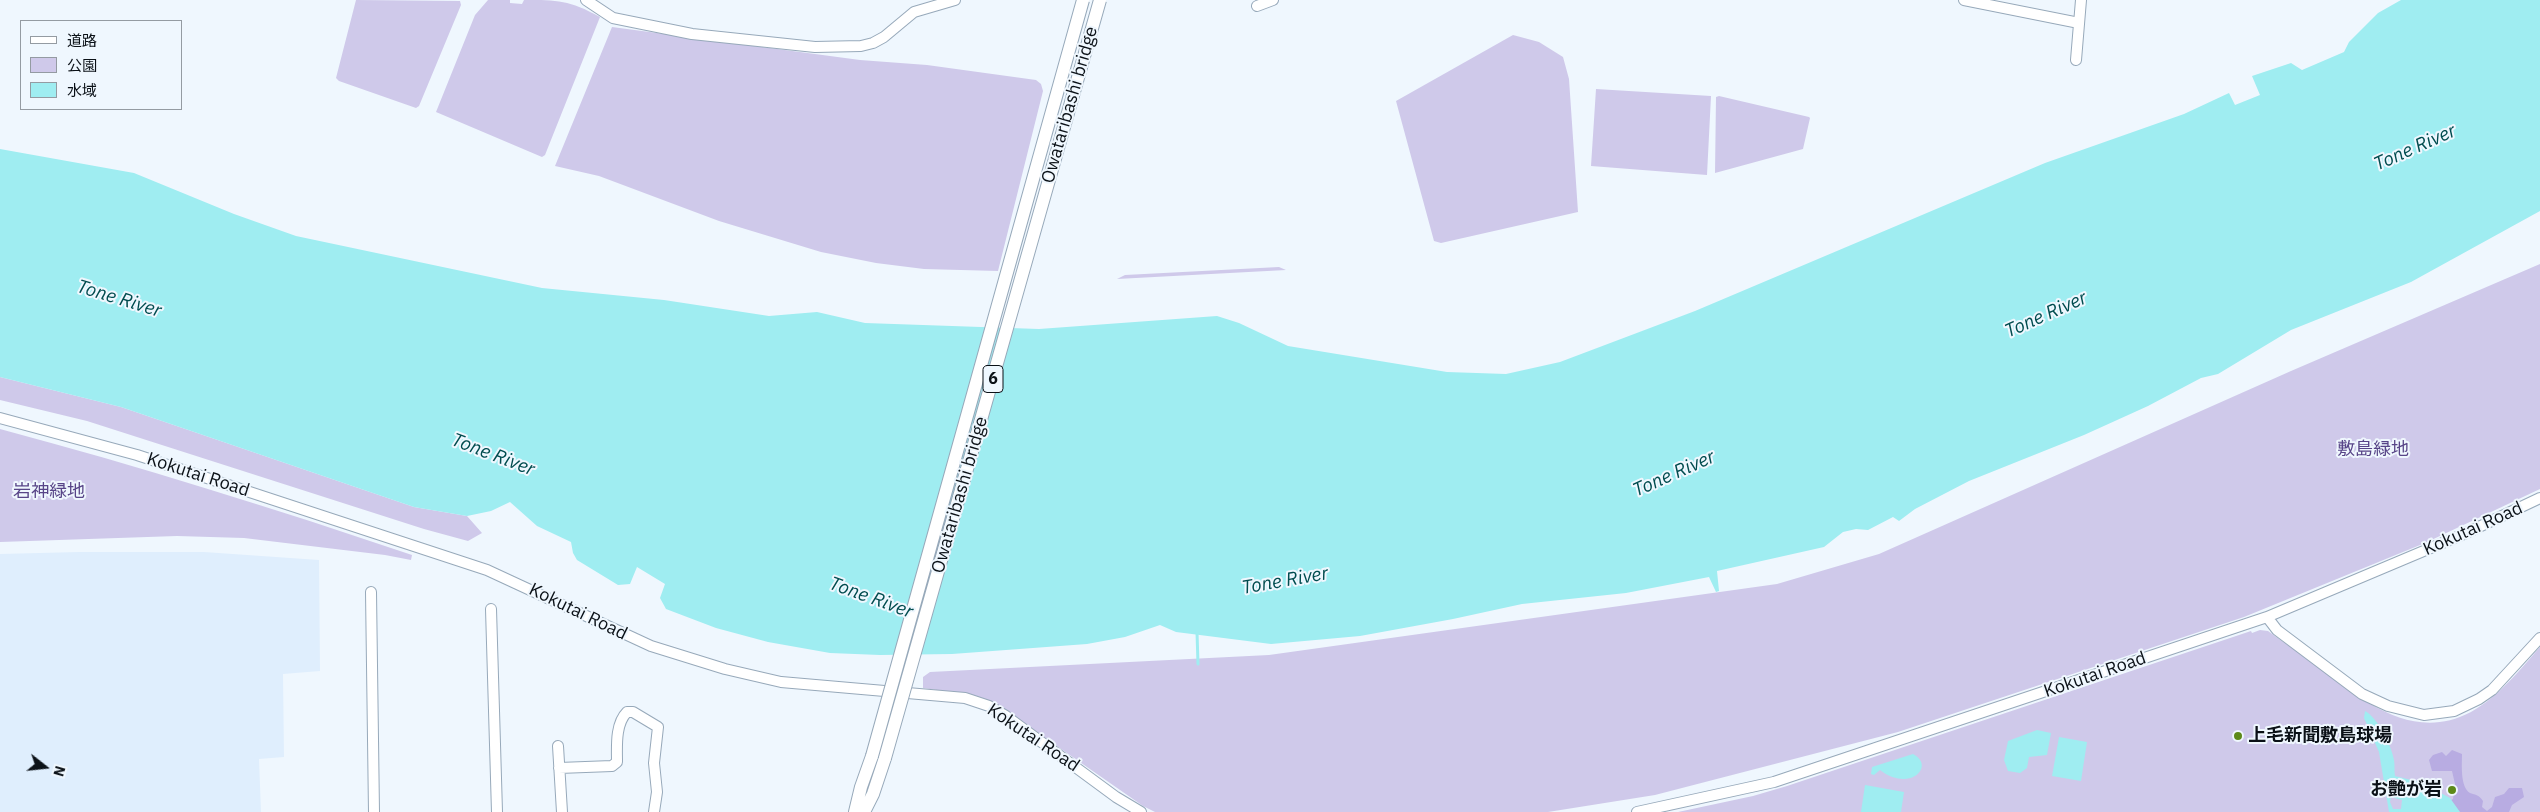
<!DOCTYPE html>
<html>
<head>
<meta charset="utf-8">
<style>
	body { margin:0 }
	#map { position:relative; width:2540px; height:812px; overflow:hidden; background:#eff7fe; font-family:"IBM Plex Sans","Noto Sans JP",sans-serif }
	canvas { display:block }
	.legend { position:absolute; left:20px; top:20px; width:162px; height:90px; box-sizing:border-box; background:#eff7fe; border:1px solid #949ba2; margin:0; padding:6px 9px; list-style:none; font-size:15px; color:#0b1117 }
	.legend li { display:flex; align-items:center; gap:10px; height:25px }
	.legend b { width:25px; border:1px solid #949ba2 }
	.north { position:absolute; left:20px; top:742px; width:50px; height:50px; -webkit-text-stroke:4px #eff7fe; paint-order:stroke; rotate:106deg; font-size:14px; font-weight:700; line-height:20px; text-align:center; color:#0b1117 }
	.north::after { content:''; display:block; margin:auto; width:18px; height:22px; background:#0b1117; clip-path:polygon(50% 0,100% 100%,50% 72%,0 100%) }
</style>
</head>
<body>
<div id="map">
<canvas width="2540" height="812"></canvas>
<ul class="legend">
<li><b style="height:6px;background:#fff"></b>道路</li>
<li><b style="height:14px;background:#cfc9ea"></b>公園</li>
<li><b style="height:14px;background:#9fedf1"></b>水域</li>
</ul>
<div class="north">N</div>
</div>
<script>
const context = document.querySelector('canvas').getContext('2d');
context.lineJoin = 'round';
function paint(path, color) {
  context.fillStyle = color;
  context.fill(path, 'evenodd');
}
function strokePath(path, color, width, dash) {
  context.strokeStyle = color;
  context.lineWidth = width;
  context.lineCap = dash ? 'butt' : 'round';
  context.setLineDash(dash || []);
  context.stroke(path);
}
function label(font, color, halo, rows, align = 'center') {
  context.font = font + ' "IBM Plex Sans","Noto Sans JP",sans-serif';
  context.lineWidth = 4;
  context.setLineDash([]);
  context.textBaseline = 'middle';
  context.strokeStyle = halo;
  context.fillStyle = color;
  for (const [text, x, y, turn = 0] of rows) {
    context.save();
    context.translate(x, y);
    context.rotate((+turn || 0) * Math.PI / 180);
    context.textAlign = isNaN(turn) ? turn : align;
    if (halo) context.strokeText(text, 0, 0);
    context.fillText(text, 0, 0);
    context.restore();
  }
}
paint(new Path2D(`
	M79,552h125l115,8 1,111 -37,3 1,83 -25,2 2,53h-261v-258z`), '#dfeefd');
paint(new Path2D(`
	M356,0l104,1 1,4 -42,101 -3,2 -77,-27 -3,-3z
	M488,0h22v3l12,1 2,-4c34,0 45,0 76,17l-55,138 -3,2 -106,-45 39,-97z
	M612,27l248,33 67,5 109,15 5,4 2,7 -45,180 -74,-2 -48,-6 -55,-11 -102,-31 -120,-45 -44,-10z
	M1513,35l26,7 24,15 6,22 9,133 -137,31 -7,-2 -38,-140z
	M1596,89l115,7 -4,79 -116,-9z
	M1719,96l90,21 1,1 -7,31 -88,24 1,-76z
	M2540,264v225l-115,54 -181,74 -346,115 -243,63 -107,17h-393l-12,-6 -148,-103 -19,-7 -53,-8v-11l7,-5 339,-17 508,-71 102,-30 412,-183z
	M1279,267l7,3 -169,9 8,-4z
	M0,377l121,30 293,100 53,9 15,17 -14,8 -44,-12 -337,-108 -87,-21z
	M0,429c139,37 276,80 412,126l-1,5 -26,-5 -141,-17 -67,-2 -177,6z
	M2260,630l8,1c16,12 33,23 50,35 44,34 94,77 153,46 27,-15 49,-42 69,-65v165h-862l75,-16 34,-10 464,-155 1,2z`), '#cfc9ea');
paint(new Path2D(`
	M2452,750l10,4c0,10 -2,33 8,39 6,2 9,2 13,8l-1,6 5,4 5,-4 3,-10 9,-3 5,-6h13l2,9 -12,8 -3,7h-59l-2,-10 5,-3 2,-15 -3,-13h-20l-3,-11 4,-5 9,-3 4,4z`), '#b8ace2');
paint(new Path2D(`
	M2401,0h139v211l-129,71 -120,48 -73,44 -17,4 -53,28 -64,29 -115,46 -54,28 -16,12 -6,-4 -25,13 -12,-1 -13,3 -19,15 -107,24 2,20 -3,1 -7,-15 -83,16 -104,11 -69,15 -93,17 -89,8 -95,-12 -16,-7 -35,12 -38,7 -135,10 -72,1 -50,-2 -62,-11 -52,-14 -50,-19 -6,-11 5,-14 -28,-17 -7,17 -12,1 -41,-25 -4,-7 -2,-11 -34,-16 -27,-24 -19,9 -24,5 -53,-9 -293,-100 -121,-30v-228l134,24 100,41 62,22 246,52 122,12 105,16 48,-4 48,11 174,6 178,-13 22,7 49,23 159,26 59,2 54,-12 135,-51 350,-148 139,-49 45,-21 6,12 25,-10 -8,-19 39,-13 11,7 42,-18 5,-10 29,-29z
	M2365,711c13,7 27,36 29,49 1,6 0,11 1,16l32,8 11,-2 1,10 11,6 10,14h-71l-10,-60 -15,-34zM2391,797l11,3 -1,9h-8l-3,-7z
	M2037,730l14,3 -4,22 -18,2 -2,11 -7,5 -12,-2 -4,-11 4,-19z
	M2059,737l28,5 -6,39 -29,-5z
	M1913,754c23,12 -3,39 -33,16l-6,5 -3,-1 1,-7z
	M1865,785l39,7 -3,20h-40z`), '#9fedf1');
strokePath(new Path2D(`
	M1197,632l1,32`), '#9fedf1', 3);
const minor = new Path2D(`
	M586,0l27,18 79,16 123,13 46,-1 12,-3 11,-6 30,-25 41,-12
	M1964,0l115,23
	M1257,6l16,-6
	M2076,60l5,-60
	M0,418l137,37 350,115 164,76 74,23 56,13 184,16 24,8 17,10 110,81 25,15
	M371,592l3,220
	M491,609l6,203
	M2267,617l10,13 85,64 26,12 36,9 30,-4 25,-12 13,-9 48,-52
	M558,746l4,66
	M559,768l53,-2 5,-4c0,-15 -2,-38 10,-50h6l25,15 -4,36 3,29 -3,20
	M1637,812l137,-30 493,-165 197,-83 76,-36`);
const major = new Path2D(`
	M855,812l6,-25 11,-31
	M864,812l9,-18 12,-36`);
strokePath(minor, '#97a9ba', 12);
strokePath(major, '#97a9ba', 14);
strokePath(minor, '#fff', 10);
strokePath(major, '#fff', 12);
const majorBridge = new Path2D(`
	M872,756l211,-756
	M885,758l215,-758`);
strokePath(majorBridge, '#97a9ba', 14, []);
strokePath(majorBridge, '#fff', 12);
for (const [x, y, r, color] of [
	[2238,736,5,"#5d8919"],
	[2452,790,5,"#5d8919"]
]) {
  const dot = new Path2D();
  dot.arc(x, y, r, 0, 2 * Math.PI);
  context.fillStyle = color;
  context.fill(dot);
  strokePath(dot, '#eff7fe', 2);
}
for (const [x, y, w] of [
	[993,379,20]
]) {
  const box = new Path2D();
  box.roundRect(x - w / 2, y - 13.5, w, 27, 4);
  context.fillStyle = '#eff7fe';
  context.fill(box);
  strokePath(box, '#0b1117', 1);
}
label('bold 16px', '#0b1117', null, [
	["6",993,379]
]);
label('18px', '#0b1117', '#eff7fe', [
	["Owataribashi bridge",1070,105,-74],
	["Kokutai Road",198,475,18],
	["Owataribashi bridge",960,495,-74],
	["Kokutai Road",2473,529,-24],
	["Kokutai Road",578,612,26],
	["Kokutai Road",2095,675,-19],
	["Kokutai Road",1033,738,34]
]);
label('18px', '#584588', '#eff7fe', [
	["敷島緑地",2373,450],
	["岩神緑地",49,492]
]);
label('bold 18px', '#0b1117', '#eff7fe', [
	["上毛新聞敷島球場",2248,736],
	["お艶が岩",2442,790,"right"]
], 'left');
label('italic 19px', '#004c4f', '#eff7fe', [
	["Tone River",2415,148,-24],
	["Tone River",119,299,17],
	["Tone River",2046,315,-24],
	["Tone River",493,455,21],
	["Tone River",1674,474,-24],
	["Tone River",1285,581,-10],
	["Tone River",871,598,20]
]);
</script>
</body>
</html>
